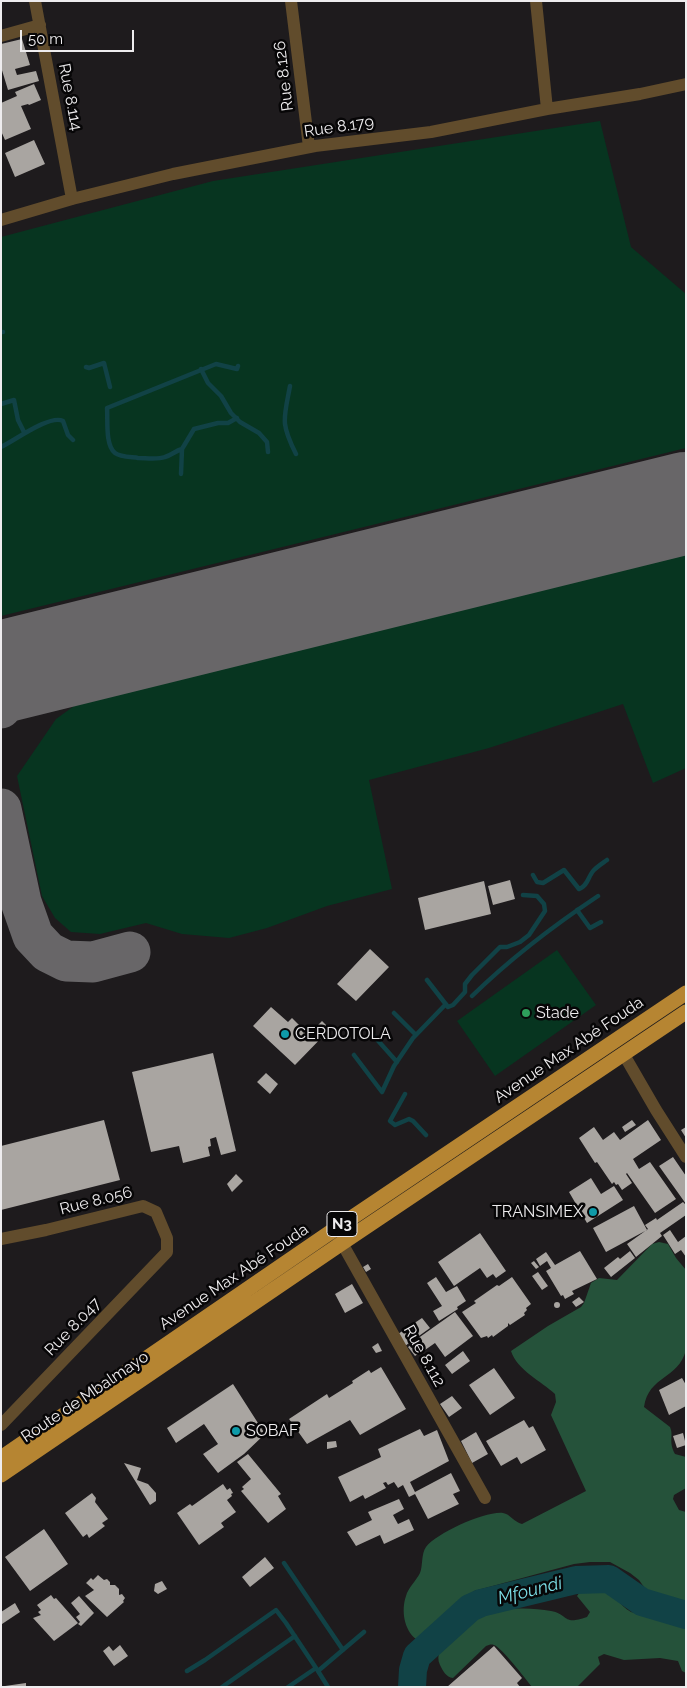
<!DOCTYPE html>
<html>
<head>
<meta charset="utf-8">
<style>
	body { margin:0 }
	#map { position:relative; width:687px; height:1688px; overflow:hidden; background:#1e1b1d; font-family:Raleway,sans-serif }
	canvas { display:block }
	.frame { position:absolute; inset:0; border:2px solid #eeecee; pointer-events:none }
	.scale { position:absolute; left:20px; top:30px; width:114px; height:22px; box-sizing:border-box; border:2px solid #eeecee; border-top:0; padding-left:6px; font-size:15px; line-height:18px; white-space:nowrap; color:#eeecee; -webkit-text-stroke:4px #070607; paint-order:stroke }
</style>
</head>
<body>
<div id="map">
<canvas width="687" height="1688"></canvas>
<div class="frame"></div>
<div class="scale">50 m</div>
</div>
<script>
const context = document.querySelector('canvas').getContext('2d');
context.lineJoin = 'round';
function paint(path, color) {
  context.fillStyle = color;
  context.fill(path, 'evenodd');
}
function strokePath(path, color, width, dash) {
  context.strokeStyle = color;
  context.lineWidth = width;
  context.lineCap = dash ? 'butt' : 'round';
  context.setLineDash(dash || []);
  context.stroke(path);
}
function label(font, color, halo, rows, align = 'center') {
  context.font = font + ' Raleway,sans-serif';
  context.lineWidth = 5;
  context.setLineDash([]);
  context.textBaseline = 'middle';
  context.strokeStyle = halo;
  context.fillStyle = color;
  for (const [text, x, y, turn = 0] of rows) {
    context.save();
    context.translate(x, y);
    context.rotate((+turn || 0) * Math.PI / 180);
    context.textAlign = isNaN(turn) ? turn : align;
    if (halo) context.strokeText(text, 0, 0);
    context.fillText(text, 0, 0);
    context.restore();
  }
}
paint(new Path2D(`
	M600,121l31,126 55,47v154l-685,168v-379l212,-56z
	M686,549v219l-33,15 -30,-79 -134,44 -120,32 23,109 -65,17 -60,22 -38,10 -47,-4 -36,-11 -46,11 -29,-2 -16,-14 -13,-22 -25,-120 39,-57 32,-23z
	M557,950l39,55 -101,71 -38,-55z`), '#073520');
paint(new Path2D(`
	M659,1242l9,2 8,14 10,12v80c-8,30 -37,25 -42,57l26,20c4,9 -2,14 5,27l11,3v31l-12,7 -1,4 6,11 7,2v95l-11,-6 -18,-3 -8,-4 -10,-14 -9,-7 -20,-11h-20l-16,2 -100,27 -51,45 -7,3c-12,-9 -15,-29 -10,-43 2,-8 10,-15 14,-23 3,-7 1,-19 6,-26 11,-14 59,-36 77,-34 7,1 11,9 19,11l64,-33 -35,-76 5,-13 -1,-8c-14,-13 -38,-24 -44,-43l37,-25 33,-19 3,-4 7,-20 8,-5 18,2 35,-36z
	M604,1586c10,8 16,20 27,26l55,14v47l-4,-2 -4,-10 -18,-3 -36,2 -20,-6 -6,3 2,7 -23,23h-45c-7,-9 -30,-39 -38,-42 -3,-1 -5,0 -8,1l-33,32c-7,-1 -10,-7 -13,-13 -9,-21 24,-36 38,-47 21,-11 50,-11 73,-7 18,3 11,15 36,6l3,-5 -13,-16 5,-7z`), '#25523a');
strokePath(new Path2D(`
	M1,332h2
	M86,367l3,1 15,-5 6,24
	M201,369l7,14 13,13 10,17 9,9 19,11 8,9 1,10
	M290,386c-6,33 -10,36 6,68
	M1,404l13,-4 4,20 6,12
	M1,447c13,-6 49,-33 62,-26l5,14 5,5
	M182,449c-7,2 -10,6 -17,8 -8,3 -19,1 -27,1 -6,-1 -18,-1 -23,-5 -10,-8 -7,-33 -8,-45l109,-44 21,5 1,-3
	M181,474l1,-25 12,-20 24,-6h10l9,-5
	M533,875l4,7 6,1 21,-13 15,19c9,-3 9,-13 15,-19 4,-4 9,-7 13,-10
	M577,910l13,18 11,-6
	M427,980l21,27 5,-2 12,-13v-8l7,-9 28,-28h7l13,-5 9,-7 16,-24 -1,-7 -7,-8 -14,-1
	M472,996c39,-38 81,-70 126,-100
	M394,1013l22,22
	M373,1035l24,27
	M354,1055l28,37 12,-26 19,-28 33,-34
	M405,1094l-15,27 5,4 14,-6 4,2 13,14
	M284,1563l59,87
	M187,1671l18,-11 71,-50 10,13 30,45 -28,19
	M222,1687l73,-51
	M328,1687l-10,-16 46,-39`), '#114246', 4.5);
strokePath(new Path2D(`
	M412,1687l1,-17 4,-14 53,-48 11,-5 95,-23 33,-1 33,23 44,13`), '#114246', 28);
strokePath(new Path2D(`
	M1,708l9,-14 35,-33
	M1,809l20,93 12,34 15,16 18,9 27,1 37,-10`), '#686668', 41);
strokePath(new Path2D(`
	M1,672l685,-169`), '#686668', 102);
paint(new Path2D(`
	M22,39l8,26 -15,4 2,6 19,-4 3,10 -31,9 -7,-23v-23z
	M34,84l7,16 -12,5 -1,-1 -7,2 10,23 -26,11 -4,-9v-28l16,-7 -2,-4z
	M34,140l11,24 -30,13 -10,-24z
	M510,880l5,19 -22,6 -5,-19z
	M484,881l7,33 -66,16 -7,-32z
	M370,949l19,18 -33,34 -19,-17z
	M271,1007l17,15 4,-4 20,20 7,-8 -3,-3 6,-6 8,8 -35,36 -42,-39z
	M213,1053l23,98 -15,4 -5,-18 -6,2 1,7 -3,1 2,9 -27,7 -4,-17 -28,6 -19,-80z
	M266,1073l12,11 -8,10 -13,-12z
	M104,1120l16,60 -119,30v-64z
	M632,1120l4,5 -11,7 -3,-5z
	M648,1120l13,20 -28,19 6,10 11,-7 26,37 -21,14 -28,-40 -1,1 6,9 -10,7 -4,-6 -2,1 -2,-3 -2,2 -15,-22 -2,1 -16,-25 15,-11 9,13 11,-8 6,8z
	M686,1127v11l-5,-8z
	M673,1157l13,19v28l-27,-38z
	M236,1174l7,7 -11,11 -5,-8z
	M591,1178l10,16 13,-8 9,14 -36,23 -18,-31z
	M683,1202l3,3v10l-26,18 2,3 -26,21 -9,-13 21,-15 -3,-4 11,-7 1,2z
	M634,1206l13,24 -41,22 -13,-24z
	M670,1230l8,12 8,-6v21l-5,-7 -6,4 -12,-19z
	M480,1233l26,38 -10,7 -3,-4 -6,4 -7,-10 -26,18 -16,-24z
	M580,1251l17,28 -25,12 2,3 -9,5 -2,-4 -2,1 -15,-25 5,-3 -4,-7 -7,5 -4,-7 10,-7 9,13z
	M630,1251l5,7 -24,19 -7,-9 14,-11 2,2z
	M534,1261l5,6 -3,2 -5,-6z
	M368,1264l3,5 -5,3 -3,-5z
	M538,1272l10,14 -6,4 -10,-14z
	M436,1277l10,15 11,-6 9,15 -9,6 1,2 -19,12 -6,-10 9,-5 -15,-23z
	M512,1277l19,27 -5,4 1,2 -3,3 1,2 -15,10 -2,-2v3l-15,11 -1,-2 -4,3 -1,-2 -6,2 -19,-26 14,-9 -2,-2 23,-16 2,1z
	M352,1284l11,19 -18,10 -10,-19z
	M579,1297l5,5 -8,5 -4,-5z
	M554 1305a3 3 0 1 1 6 0a3 3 0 1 1-6 0Z
	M455,1312l18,24 -28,21 -10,-14 -10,7 -8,-11z
	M422,1318l8,10 -25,18 -7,-12z
	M378,1343l4,8 -6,2 -4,-6z
	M414,1343l7,9 -6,4 -7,-9z
	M463,1351l7,10 -18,13 -7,-9z
	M381,1367l25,42 -46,26 -10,-15 -43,24 -18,-25 38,-25 2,4 24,-15 -1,-2 17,-11 2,3z
	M494,1368l21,30 -25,17 -21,-30z
	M682,1378l4,7v21l-17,9 -10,-25z
	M233,1384l32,50 -21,20 -26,19 -15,-19 15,-10 -14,-20 -28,19 -9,-15z
	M452,1396l10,12 -13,9 -9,-13z
	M524,1420l5,8 4,-2 13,24 -25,14 -4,-7 -16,9 -15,-25z
	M420,1429l4,7 13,-6 12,31 -39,21 5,10 36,-19 9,18 -7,3 6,10 -31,15 -13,-25 -6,3 -6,-12 -5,3 -4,-6 -6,3 -2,-3 -3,1 3,5 -21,11 -2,-4 -13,7 -12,-25 43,-20 -3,-8z
	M476,1432l12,22 -16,9 -11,-22z
	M683,1433l3,12 -9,3 -4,-12z
	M336,1441l1,6 -10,2v-7z
	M248,1454l33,40 -3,2 8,13 -18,14 -27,-32 3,-2 -2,-2 9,-8 -14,-17z
	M124,1463l17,5 -4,12 11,4 8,9v8l-6,4z
	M223,1484l4,6 3,-2 3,5 -2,1 1,2 -5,4 9,12 -15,11 3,4 -25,18 -22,-32 13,-9 2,2z
	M92,1493l4,5 -1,4 13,17 -6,4 3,3 -16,12 -2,-4 -4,3 -18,-24z
	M399,1499l5,10 -11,6 5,9 11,-5 5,11 -30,14 -4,-9 -24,11 -9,-14 25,-12 -4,-8z
	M44,1529l24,35 -38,27 -25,-34z
	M265,1557l9,11 -24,19 -8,-10z
	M98,1575l6,5 3,-1 3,3v3h5l4,4v6l3,-1 3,4 -2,3 1,1 -17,15 -22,-21 9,-6 -8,-7 5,-5 2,2z
	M162,1581l5,8 -9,5 -4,-3 1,-7z
	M51,1595l3,4 2,-1 22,25 -24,18 -21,-23 8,-3 -3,-3 3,-2 -4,-5z
	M79,1596l15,17 -13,13 -3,-2 2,-2 -4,-5 4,-3 -9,-11z
	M15,1603l5,9 -18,12 -1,-12z
	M120,1645l8,11 -14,10 -11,-15 6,-5 4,5z
	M494,1646l28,32 -5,5 3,4h-73z
	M26,1683v4h-21v-1z`), '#a9a5a1');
strokePath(new Path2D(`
	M35,1l37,198
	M291,1l18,146
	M536,1l11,108
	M1,36l39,-11
	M1,220l71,-21 101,-25 142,-28 116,-14 116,-23 93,-15 46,-10
	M623,1053l33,57 30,47
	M338,1236l147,262
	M1,1239l45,-9 97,-24 13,6 11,26v14l-166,173`), '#614c2c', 12);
strokePath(new Path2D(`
	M1,1458l334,-229 351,-236
	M1,1475l341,-232 344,-231`), '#b68532', 15);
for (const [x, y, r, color] of [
	[526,1013,5,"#2e9e5b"],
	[285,1034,5,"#0f9aa8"],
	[593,1212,5,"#0f9aa8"],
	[236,1431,5,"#0f9aa8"]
]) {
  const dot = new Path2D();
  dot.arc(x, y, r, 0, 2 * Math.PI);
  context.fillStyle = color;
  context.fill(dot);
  strokePath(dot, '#070607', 2);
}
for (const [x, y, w] of [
	[342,1224,30]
]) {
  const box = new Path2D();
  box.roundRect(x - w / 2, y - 12.5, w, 25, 4);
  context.fillStyle = '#070607';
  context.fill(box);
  strokePath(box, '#eeecee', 1);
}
label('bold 15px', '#eeecee', null, [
	["N3",342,1224]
]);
label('16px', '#eeecee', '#070607', [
	["Rue 8.126",284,76,-97],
	["Rue 8.114",70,97,79],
	["Rue 8.179",339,127,-8],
	["Avenue Max Abé Fouda",569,1050,-34],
	["Rue 8.056",96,1201,-14],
	["Avenue Max Abé Fouda",234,1277,-34],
	["Rue 8.047",73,1327,-46],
	["Rue 8.112",424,1356,61],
	["Route de Mbalmayo",85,1397,-34]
]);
label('16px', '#eeecee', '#070607', [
	["Stade",536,1013],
	["CERDOTOLA",295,1034],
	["TRANSIMEX",583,1212,"right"],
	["SOBAF",246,1431]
], 'left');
label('italic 18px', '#7bdee6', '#070607', [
	["Mfoundi",530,1591,-14]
]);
</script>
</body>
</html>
